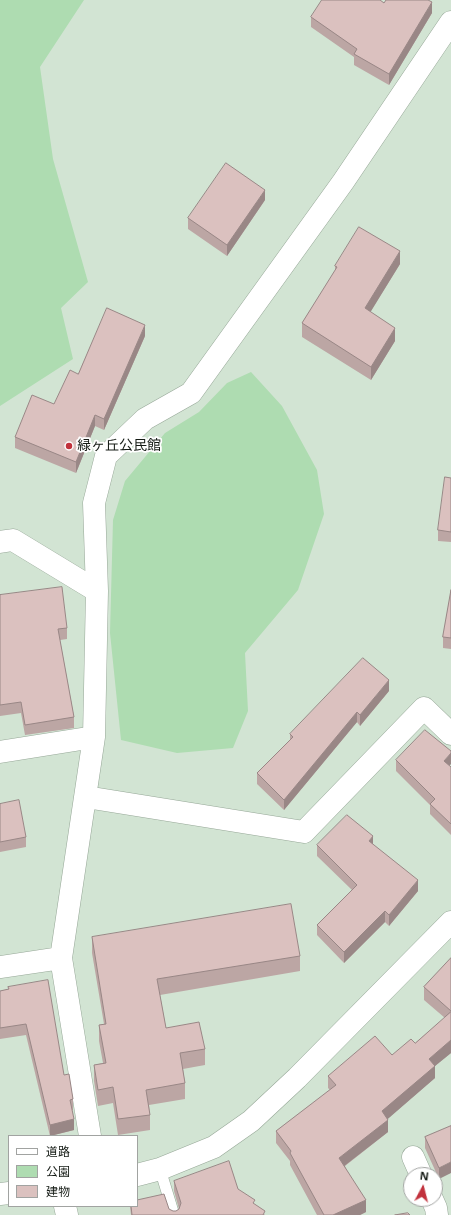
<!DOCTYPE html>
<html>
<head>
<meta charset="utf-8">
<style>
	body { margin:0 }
	#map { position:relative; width:451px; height:1215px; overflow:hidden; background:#d2e4d3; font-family:"Open Sans","Noto Sans JP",sans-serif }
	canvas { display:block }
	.legend { position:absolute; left:8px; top:1135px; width:130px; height:72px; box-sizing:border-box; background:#fff; border:1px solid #a1a3a1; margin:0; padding:5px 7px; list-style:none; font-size:12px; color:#141a14 }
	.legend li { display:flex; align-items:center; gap:8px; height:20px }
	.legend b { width:20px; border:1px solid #a1a3a1 }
	.north { position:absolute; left:403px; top:1167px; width:40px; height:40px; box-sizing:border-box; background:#fff; border:1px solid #a1a3a1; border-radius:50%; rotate:7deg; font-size:11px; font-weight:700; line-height:16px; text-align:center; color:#141a14 }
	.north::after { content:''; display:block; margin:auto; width:14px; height:18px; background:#c1313c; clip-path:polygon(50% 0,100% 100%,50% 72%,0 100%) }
</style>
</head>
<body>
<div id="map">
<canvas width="451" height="1215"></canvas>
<ul class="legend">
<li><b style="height:5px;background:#fff"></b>道路</li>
<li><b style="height:11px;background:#aedcb1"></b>公園</li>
<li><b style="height:11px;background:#dbc1bf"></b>建物</li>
</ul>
<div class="north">N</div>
</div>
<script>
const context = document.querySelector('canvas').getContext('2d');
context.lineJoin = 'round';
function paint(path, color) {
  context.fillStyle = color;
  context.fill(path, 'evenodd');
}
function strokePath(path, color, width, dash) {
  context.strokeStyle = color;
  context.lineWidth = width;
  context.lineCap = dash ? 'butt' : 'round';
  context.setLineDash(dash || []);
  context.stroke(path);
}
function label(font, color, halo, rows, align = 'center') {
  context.font = font + ' "Open Sans","Noto Sans JP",sans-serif';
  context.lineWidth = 3.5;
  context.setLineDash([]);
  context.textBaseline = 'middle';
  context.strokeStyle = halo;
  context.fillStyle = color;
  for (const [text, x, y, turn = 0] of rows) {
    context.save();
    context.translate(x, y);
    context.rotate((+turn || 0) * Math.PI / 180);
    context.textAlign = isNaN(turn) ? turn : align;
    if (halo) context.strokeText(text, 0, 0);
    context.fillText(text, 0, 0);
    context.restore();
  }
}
paint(new Path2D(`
	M0,0h84l-44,67 13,92 35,123 -27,26 12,51 -73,47z
	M251,372l31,34 35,64 7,44 -26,76 -53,63 3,58 -15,37 -56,5 -56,-13 -11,-107 3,-113 12,-39 40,-48 34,-21 28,-29z`), '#aedcb1');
const service = new Path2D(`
	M160,1169l14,46`);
const minor = new Path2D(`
	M0,542l13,-2 84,51
	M0,752l94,-15
	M86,797l218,35 120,-124 27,26
	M0,967l61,-9
	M90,1136l-29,-178 33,-221 3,-146 -3,-88 12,-47 39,-37 46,-26 152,-211 108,-160
	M413,1157l8,18
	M432,1199l4,9 1,7
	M65,1206l2,9`);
const tertiary = new Path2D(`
	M137,1175l23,-6 54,-22 37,-26 46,-43 154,-156
	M0,1194l9,-1`);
strokePath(service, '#96a797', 12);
strokePath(minor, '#96a797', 23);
strokePath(tertiary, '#96a797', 23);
strokePath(service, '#fff', 11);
strokePath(minor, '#fff', 22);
strokePath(tertiary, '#fff', 22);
paint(new Path2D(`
	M384,3l48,10 -43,72 -35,-20v-8l-43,-30v-10z
	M265,200l-38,56 -39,-27v-11z
	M400,264l-30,48 25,29 -24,39 -69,-43v-14l33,-52v-5z
	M145,336l-41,94 -9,-4 -19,47 -61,-25v-11l39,-33 24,-30z
	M451,478v64l-13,-1v-11z
	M451,590v59l-8,-1v-11z
	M0,595l67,33v11l-7,1 14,77v11l-49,7 -4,-22 -21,3z
	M389,691l-29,35 -3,-4 -73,88 -27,-26v-11l33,-33v-6z
	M396,760l53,6 2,1v68l-21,-21v-9l-34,-34z
	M0,804l26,33v10l-26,5z
	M373,844l45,47 -29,35 -4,-4 -41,41 -27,-28v-10l35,-35 -35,-34v-11z
	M92,937l208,19v15l-140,24 6,33 39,21v16l-22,4 2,14v16l-36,6 1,10v15l-32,5 -5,-32 -15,3 -4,-25v-16l9,-2 -4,-22v-16l5,-1 -12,-71z
	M451,958v95l-16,13v12l-48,41 1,13 -43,34 21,46 -6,3h-43l-27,-50v-4l-14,-18v-12l54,-41 -2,-2v-12l64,-21 23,-12 30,-25 -21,-18v-13z
	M8,987l56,88 9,24v11h-1l2,20 -24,6 -24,-101 -26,4v-48l8,-2z
	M451,1126l-12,53 -14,-31v-11z
	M174,1181l64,8 27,26h-134l-1,-9h7l36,5h3l3,-2 -5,-18z`), '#bca6a4');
paint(new Path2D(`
	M432,2v11l-43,72v-11z
	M265,190v10l-38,56v-11z
	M400,251v13l-35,57v-13z
	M145,325v11l-41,94v-11z
	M395,328v13l-24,39v-13z
	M95,415v11l-19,47v-11z
	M389,680v11l-29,35v-11z
	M357,712v10l-73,88v-10z
	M451,753v11l-7,8v-11z
	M373,836v11l-4,-6z
	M418,880v11l-29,35v-11z
	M385,911v11l-41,41v-11z
	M451,1040v13l-16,13v12l-53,46v-13l47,-52z
	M74,1119v11l-24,6v-11z
	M388,1120v12l-49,38v-12z
	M451,1162v11l-12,6v-11z
	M366,1200v12l-6,3h-27z`), '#998786');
const building = new Path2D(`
	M322,0h58l4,3 2,-3h42l4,2 -43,72 -35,-20 3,-5 -46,-32z
	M226,163l39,27 -38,55 -39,-27z
	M359,227l41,24 -35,57 30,20 -24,39 -69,-44 35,-56 -2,-1z
	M107,308l38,17 -41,94 -9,-4 -19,47 -61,-25 17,-42 22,9 16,-34 8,4z
	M445,477l6,1v54l-13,-2z
	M62,587l5,41 -9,1 16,88 -49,8 -4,-23 -21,3v-110z
	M451,590v48l-8,-1z
	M363,658l26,22 -29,35 -3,-3 -73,88 -27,-27 36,-36 -3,-3z
	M425,730l26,21v2l-7,8 7,6v57l-21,-20 5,-5 -39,-39z
	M19,800l7,37 -26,5v-38z
	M347,815l26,21 -4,5 49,39 -29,35 -4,-4 -41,41 -27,-27 40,-40 -40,-40z
	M291,904l9,52 -143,23 9,49 33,-6 6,27 -25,4 5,30 -39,7 4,25 -32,4 -5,-32 -15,3 -4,-25 12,-2 -7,-38 7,-1 -14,-87z
	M451,958v53l-27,-24z
	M48,980l16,95 5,-1 4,25 -3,1 4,19 -24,6 -24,-101 -26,4v-37l9,-2 -1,-2z
	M451,1012v28l-22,19 6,7 -53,45 6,9 -49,38 27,42 -33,15h-9l-34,-62 1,-2 -15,-20 60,-46 -8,-9 47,-40 17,19 19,-16 4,4z
	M451,1126v36l-12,6 -14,-31z
	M229,1161l9,28 17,11 -2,3 12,8 -2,4h-131l-1,-9h6v-6l27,-6 5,15 4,2h3l3,-2 2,-6 -7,-22z
	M408,1213l2,2h-15z`);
paint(building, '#dbc1bf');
strokePath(building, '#998786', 1);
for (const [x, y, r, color] of [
	[69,446,4,"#c1313c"]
]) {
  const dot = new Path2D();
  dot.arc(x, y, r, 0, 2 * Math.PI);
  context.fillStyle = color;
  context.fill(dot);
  strokePath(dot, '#fff', 1.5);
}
label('14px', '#141a14', '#fff', [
	["緑ヶ丘公民館",77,446]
], 'left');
</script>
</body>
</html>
